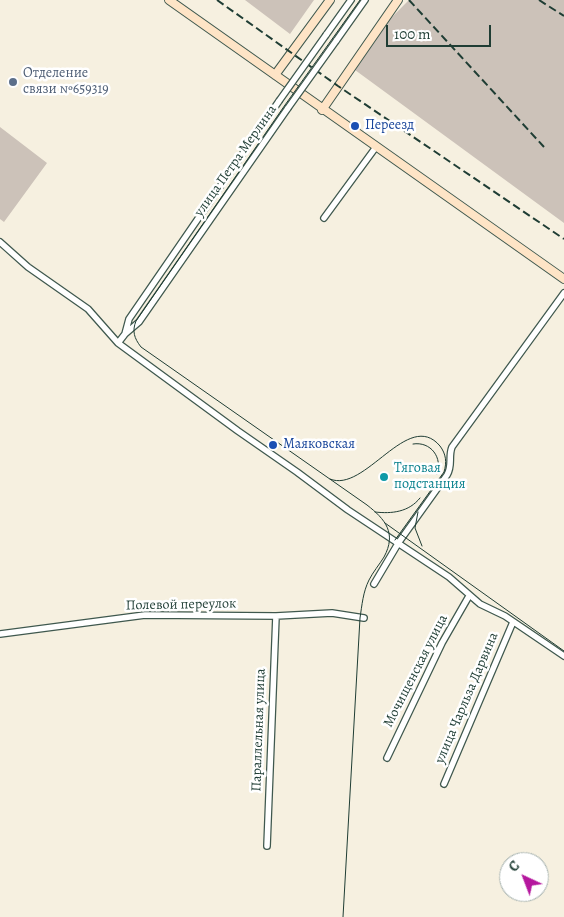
<!DOCTYPE html>
<html>
<head>
<meta charset="utf-8">
<style>
	body { margin:0 }
	#map { position:relative; width:564px; height:917px; overflow:hidden; background:#f6f0e0; font-family:Alegreya,serif }
	canvas { display:block }
	.north { position:absolute; left:499px; top:852px; width:50px; height:50px; box-sizing:border-box; background:#fff; border:1px solid #a5b1ae; border-radius:50%; rotate:317deg; font-size:14px; font-weight:700; line-height:20px; text-align:center; color:#1f3d34 }
	.north::after { content:''; display:block; margin:auto; width:18px; height:22px; background:#b5179e; clip-path:polygon(50% 0,100% 100%,50% 72%,0 100%) }
	.scale { position:absolute; left:386px; top:25px; width:105px; height:22px; box-sizing:border-box; border:2px solid #1f3d34; border-top:0; padding-left:6px; font-size:15px; line-height:18px; white-space:nowrap; color:#1f3d34; -webkit-text-stroke:4px #fff; paint-order:stroke }
</style>
</head>
<body>
<div id="map">
<canvas width="564" height="917"></canvas>
<div class="north">С</div>
<div class="scale">100 m</div>
</div>
<script>
const context = document.querySelector('canvas').getContext('2d');
context.lineJoin = 'round';
function paint(path, color) {
  context.fillStyle = color;
  context.fill(path, 'evenodd');
}
function strokePath(path, color, width, dash) {
  context.strokeStyle = color;
  context.lineWidth = width;
  context.lineCap = dash ? 'butt' : 'round';
  context.setLineDash(dash || []);
  context.stroke(path);
}
function label(font, color, halo, rows, align = 'center') {
  context.font = font + ' Alegreya,serif';
  context.lineWidth = 5;
  context.setLineDash([]);
  context.textBaseline = 'middle';
  context.strokeStyle = halo;
  context.fillStyle = color;
  for (const [text, x, y, turn = 0] of rows) {
    context.save();
    context.translate(x, y);
    context.rotate((+turn || 0) * Math.PI / 180);
    context.textAlign = isNaN(turn) ? turn : align;
    if (halo) context.strokeText(text, 0, 0);
    context.fillText(text, 0, 0);
    context.restore();
  }
}
paint(new Path2D(`
	M245,0h69l-24,34z
	M409,0h155v223l-209,-153 36,-52z
	M0,127l47,36 -43,59 -4,-3z`), '#ccc2b9');
const minor = new Path2D(`
	M326,35l25,-35
	M336,41l29,-41
	M324,218l52,-71
	M0,242l28,25 60,42 30,34 120,88 59,41 51,38 101,67 31,27 25,12 59,40
	M125,334l4,-15 150,-218
	M118,343l7,-9 14,-12 149,-214
	M374,584l25,-42 48,-67c6,-10 1,-18 5,-28l112,-154
	M0,634l145,-19 131,1 56,-3 32,5
	M387,758l55,-115 27,-47
	M444,784l69,-162
	M267,846l9,-230`);
const secondary = new Path2D(`
	M169,0l395,279
	M275,75l55,-75
	M322,110l76,-110`);
strokePath(minor, '#3f584e', 8);
strokePath(secondary, '#3f584e', 10);
strokePath(minor, '#fff', 5.5);
strokePath(secondary, '#fee4c6', 8);
strokePath(new Path2D(`
	M413,444c18,-3 30,14 24,30
	M330,479c35,15 78,-71 110,-33 6,8 7,16 4,26l-49,68
	M375,512c17,2 34,0 45,-14
	M418,512l-3,16 7,18
	M385,523l179,128
	M343,917l17,-299c2,-13 3,-26 9,-38 4,-8 10,-15 15,-23 13,-24 1,-38 -17,-52l-226,-158c-7,-9 -9,-16 -5,-26l149,-216 75,-105`), '#1f3d34', 1);
strokePath(new Path2D(`
	M217,0l121,86 226,153
	M409,0l135,147
	M539,0l25,16`), '#1f3d34', 2, [8, 4]);
const minorBridge = new Path2D(`
	M279,101l47,-66
	M288,108l48,-67`);
strokePath(minorBridge, '#3f584e', 8, []);
strokePath(minorBridge, '#fff', 5.5);
for (const [x, y, r, color] of [
	[13,82,5,"#5c6f8a"],
	[355,126,5,"#1a4fb4"],
	[273,445,5,"#1a4fb4"],
	[384,477,5,"#0f9aa8"]
]) {
  const dot = new Path2D();
  dot.arc(x, y, r, 0, 2 * Math.PI);
  context.fillStyle = color;
  context.fill(dot);
  strokePath(dot, '#fff', 2);
}
label('14px', '#4e5e75', '#fff', [
	["Отделение",23,74],
	["связи №659319",23,90]
], 'left');
label('14px', '#164399', '#fff', [
	["Переезд",365,126],
	["Маяковская",283,445]
], 'left');
label('14px', '#1f3d34', '#fff', [
	["улица Петра Мерлина",236,161,-55],
	["Полевой переулок",181,605,-1],
	["Мочищенская улица",416,671,-63],
	["улица Чарльза Дарвина",467,698,-67],
	["Параллельная улица",259,730,-88]
]);
label('14px', '#0d838f', '#fff', [
	["Тяговая",394,469],
	["подстанция",394,485]
], 'left');
</script>
</body>
</html>
